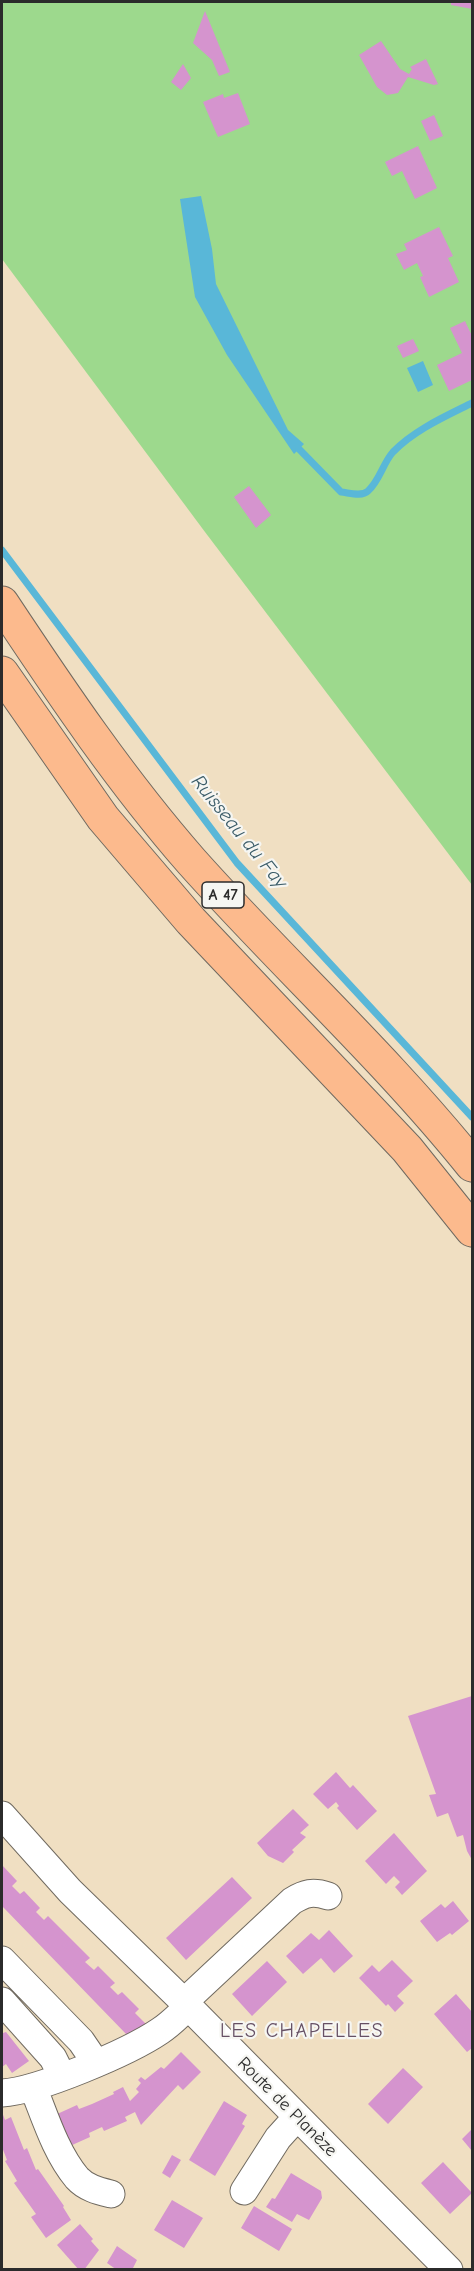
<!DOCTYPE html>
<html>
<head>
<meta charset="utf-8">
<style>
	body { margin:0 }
	#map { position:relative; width:474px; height:2271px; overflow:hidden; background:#f0dfc2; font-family:"Comic Neue",sans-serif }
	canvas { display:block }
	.frame { position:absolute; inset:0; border:3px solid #2b2b2b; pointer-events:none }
</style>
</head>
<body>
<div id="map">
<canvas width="474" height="2271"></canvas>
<div class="frame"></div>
</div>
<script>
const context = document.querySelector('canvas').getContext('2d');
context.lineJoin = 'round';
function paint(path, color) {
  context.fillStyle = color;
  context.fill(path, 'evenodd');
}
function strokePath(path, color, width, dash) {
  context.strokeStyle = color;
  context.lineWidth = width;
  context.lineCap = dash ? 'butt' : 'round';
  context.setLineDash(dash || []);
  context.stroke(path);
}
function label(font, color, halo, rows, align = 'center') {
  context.font = font + ' "Comic Neue",sans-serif';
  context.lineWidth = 4.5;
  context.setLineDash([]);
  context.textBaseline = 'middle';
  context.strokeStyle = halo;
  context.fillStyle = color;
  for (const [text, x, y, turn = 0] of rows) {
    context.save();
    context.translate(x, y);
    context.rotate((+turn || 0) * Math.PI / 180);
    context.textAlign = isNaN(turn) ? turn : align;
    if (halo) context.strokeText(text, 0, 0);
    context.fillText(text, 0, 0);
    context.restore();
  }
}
paint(new Path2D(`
	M2,2h470v883l-267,-353 -203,-273z`), '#9dd98d');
paint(new Path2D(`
	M201,196l11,53 4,35 72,146 16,14 -10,10 -67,-99 -32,-58 -15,-98z
	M423,361l10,24 -15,7 -11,-24z`), '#59b7d8');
strokePath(new Path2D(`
	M299,449l42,43c9,1 21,5 27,-1 12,-11 15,-28 25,-39 21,-22 53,-36 79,-49
	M2,550l235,313 235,254`), '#59b7d8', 7);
paint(new Path2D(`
	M451,2h21v7l-21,-4z
	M205,11l25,61 -11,4 -7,-16 -19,-17z
	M381,41l19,28 9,5 3,-5 -2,-2 16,-8 12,25 -4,1 -26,-8 -10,16 -11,2 -10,-8 -18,-32z
	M183,64l8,14 -10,12 -10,-8z
	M238,93l12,31 -32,13 -15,-35 20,-8 1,4z
	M434,115l9,21 -13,5 -9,-20z
	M418,146l19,42 -22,11 -13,-28 -10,5 -7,-14z
	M439,227l14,29 -5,2 11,24 -30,15 -9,-20 3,-1 -6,-13 -13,7 -8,-16 11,-4 -3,-6z
	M465,321l7,15v44l-23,11 -12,-26 25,-12 -12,-25z
	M413,339l6,12 -16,7 -6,-12z
	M249,486l22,29 -15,13 -22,-31z
	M472,1696v164l-5,-9 -4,-16 -6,2 -9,-24 -11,4 -8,-22 7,-1 -28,-78z
	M336,1772l14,16 3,-3 24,26 -20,19 -20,-22 2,-2 -3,-4 -8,7 -15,-15z
	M293,1809l16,16 -9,8 6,4 -14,13 2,2 -11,11 -15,-7 -11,-13z
	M394,1833l33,38 -25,24 -7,-8 5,-5 -6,-6 -8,8 -21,-23z
	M2,1865l15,16 -5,5 8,8 4,-3 16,17 -4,4 8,8 4,-4 42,42 -5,4 9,8 4,-4 17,17 -5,4 8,8 4,-3 17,17 -4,4 12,12 -19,11 -126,-130z
	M232,1877l20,21 -66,62 -20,-22z
	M453,1901l16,20 -17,14 -2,-2 -13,9 -17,-21 21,-17 4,4z
	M329,1930l24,26 -19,17 -13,-15 -18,16 -17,-18 25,-23 8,7z
	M392,1960l21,21 -16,15 7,7 -9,9 -7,-8 -2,2 -27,-28 13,-13 7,7z
	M267,1961l20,21 -35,34 -20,-22z
	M456,1994l16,18v36l-5,4 -33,-38z
	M2,2032l1,1 3,-1 23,29 -17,12 -6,-9 -4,3z
	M181,2052l20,20 -18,18 -5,-5 -37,40 -6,-13 -10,5 2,4 -23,10 -2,-4 -13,6 1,4 -20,9 -15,-31 22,-10 2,4 13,-5 22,-10 -1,-2 10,-5 7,14 9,-9 -3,-3 5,-6 -3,-3 3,-3 4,3 16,-13 3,2z
	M403,2068l20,19 -35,37 -20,-20z
	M224,2101l23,14 -5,9 3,2 -30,50 -26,-16z
	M2,2112l3,8 6,-3 13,33 3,-2 9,22 2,-1 26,37 -1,1 8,13 -25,18 -15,-21 5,-3 -22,-31 3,-2 -12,-20 2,-1 -5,-13z
	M472,2129v22l-10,-12z
	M172,2155l9,5 -11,18 -8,-5z
	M443,2162l29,31 -22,21 -29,-31z
	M291,2173l30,18 1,7 -13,22 -12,-6 -5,8 -26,-15 6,-9 3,1z
	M172,2200l31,18 -19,30 -30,-18z
	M254,2206l38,23 -13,22 -38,-23z
	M80,2224l13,15 -2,2 8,9 -15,20h-5l-22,-25z
	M117,2246l20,14 -5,10h-15l-10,-7z`), '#d594ce');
const minor = new Path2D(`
	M2,1815l68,76 114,111 265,268
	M2,1960l79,81 15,22
	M2,2001l51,57 9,18
	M184,2002l108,-101c13,-8 21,-10 36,-5
	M33,2087c12,30 23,66 44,91 9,10 22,13 34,16
	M2,2093c36,-2 127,-41 158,-62 11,-7 19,-16 28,-24
	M244,2191l34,-53 19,-21`);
const motorway = new Path2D(`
	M2,603c59,89 119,178 190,259 92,103 194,196 280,303
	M2,673l101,145 88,103 216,228 65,81`);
strokePath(minor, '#706a60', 29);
strokePath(motorway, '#706a60', 35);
strokePath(minor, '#fff', 27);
strokePath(motorway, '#fcba8d', 33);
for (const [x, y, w] of [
	[223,895,42]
]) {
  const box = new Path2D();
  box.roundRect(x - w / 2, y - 13, w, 26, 4.5);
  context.fillStyle = '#f6f6f2';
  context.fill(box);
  strokePath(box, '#2b2b2b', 1.5);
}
label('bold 16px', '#2b2b2b', null, [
	["A 47",223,895]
]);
label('18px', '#2b2b2b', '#f6f6f2', [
	["Route de Planèze",287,2107,45]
]);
label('italic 20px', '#3b5c68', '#f6f6f2', [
	["Ruisseau du Fay",239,832,51]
]);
context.letterSpacing = '1.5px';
label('20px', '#665064', '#f6f6f2', [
	["LES CHAPELLES",302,2031]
]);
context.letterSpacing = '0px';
</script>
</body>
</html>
